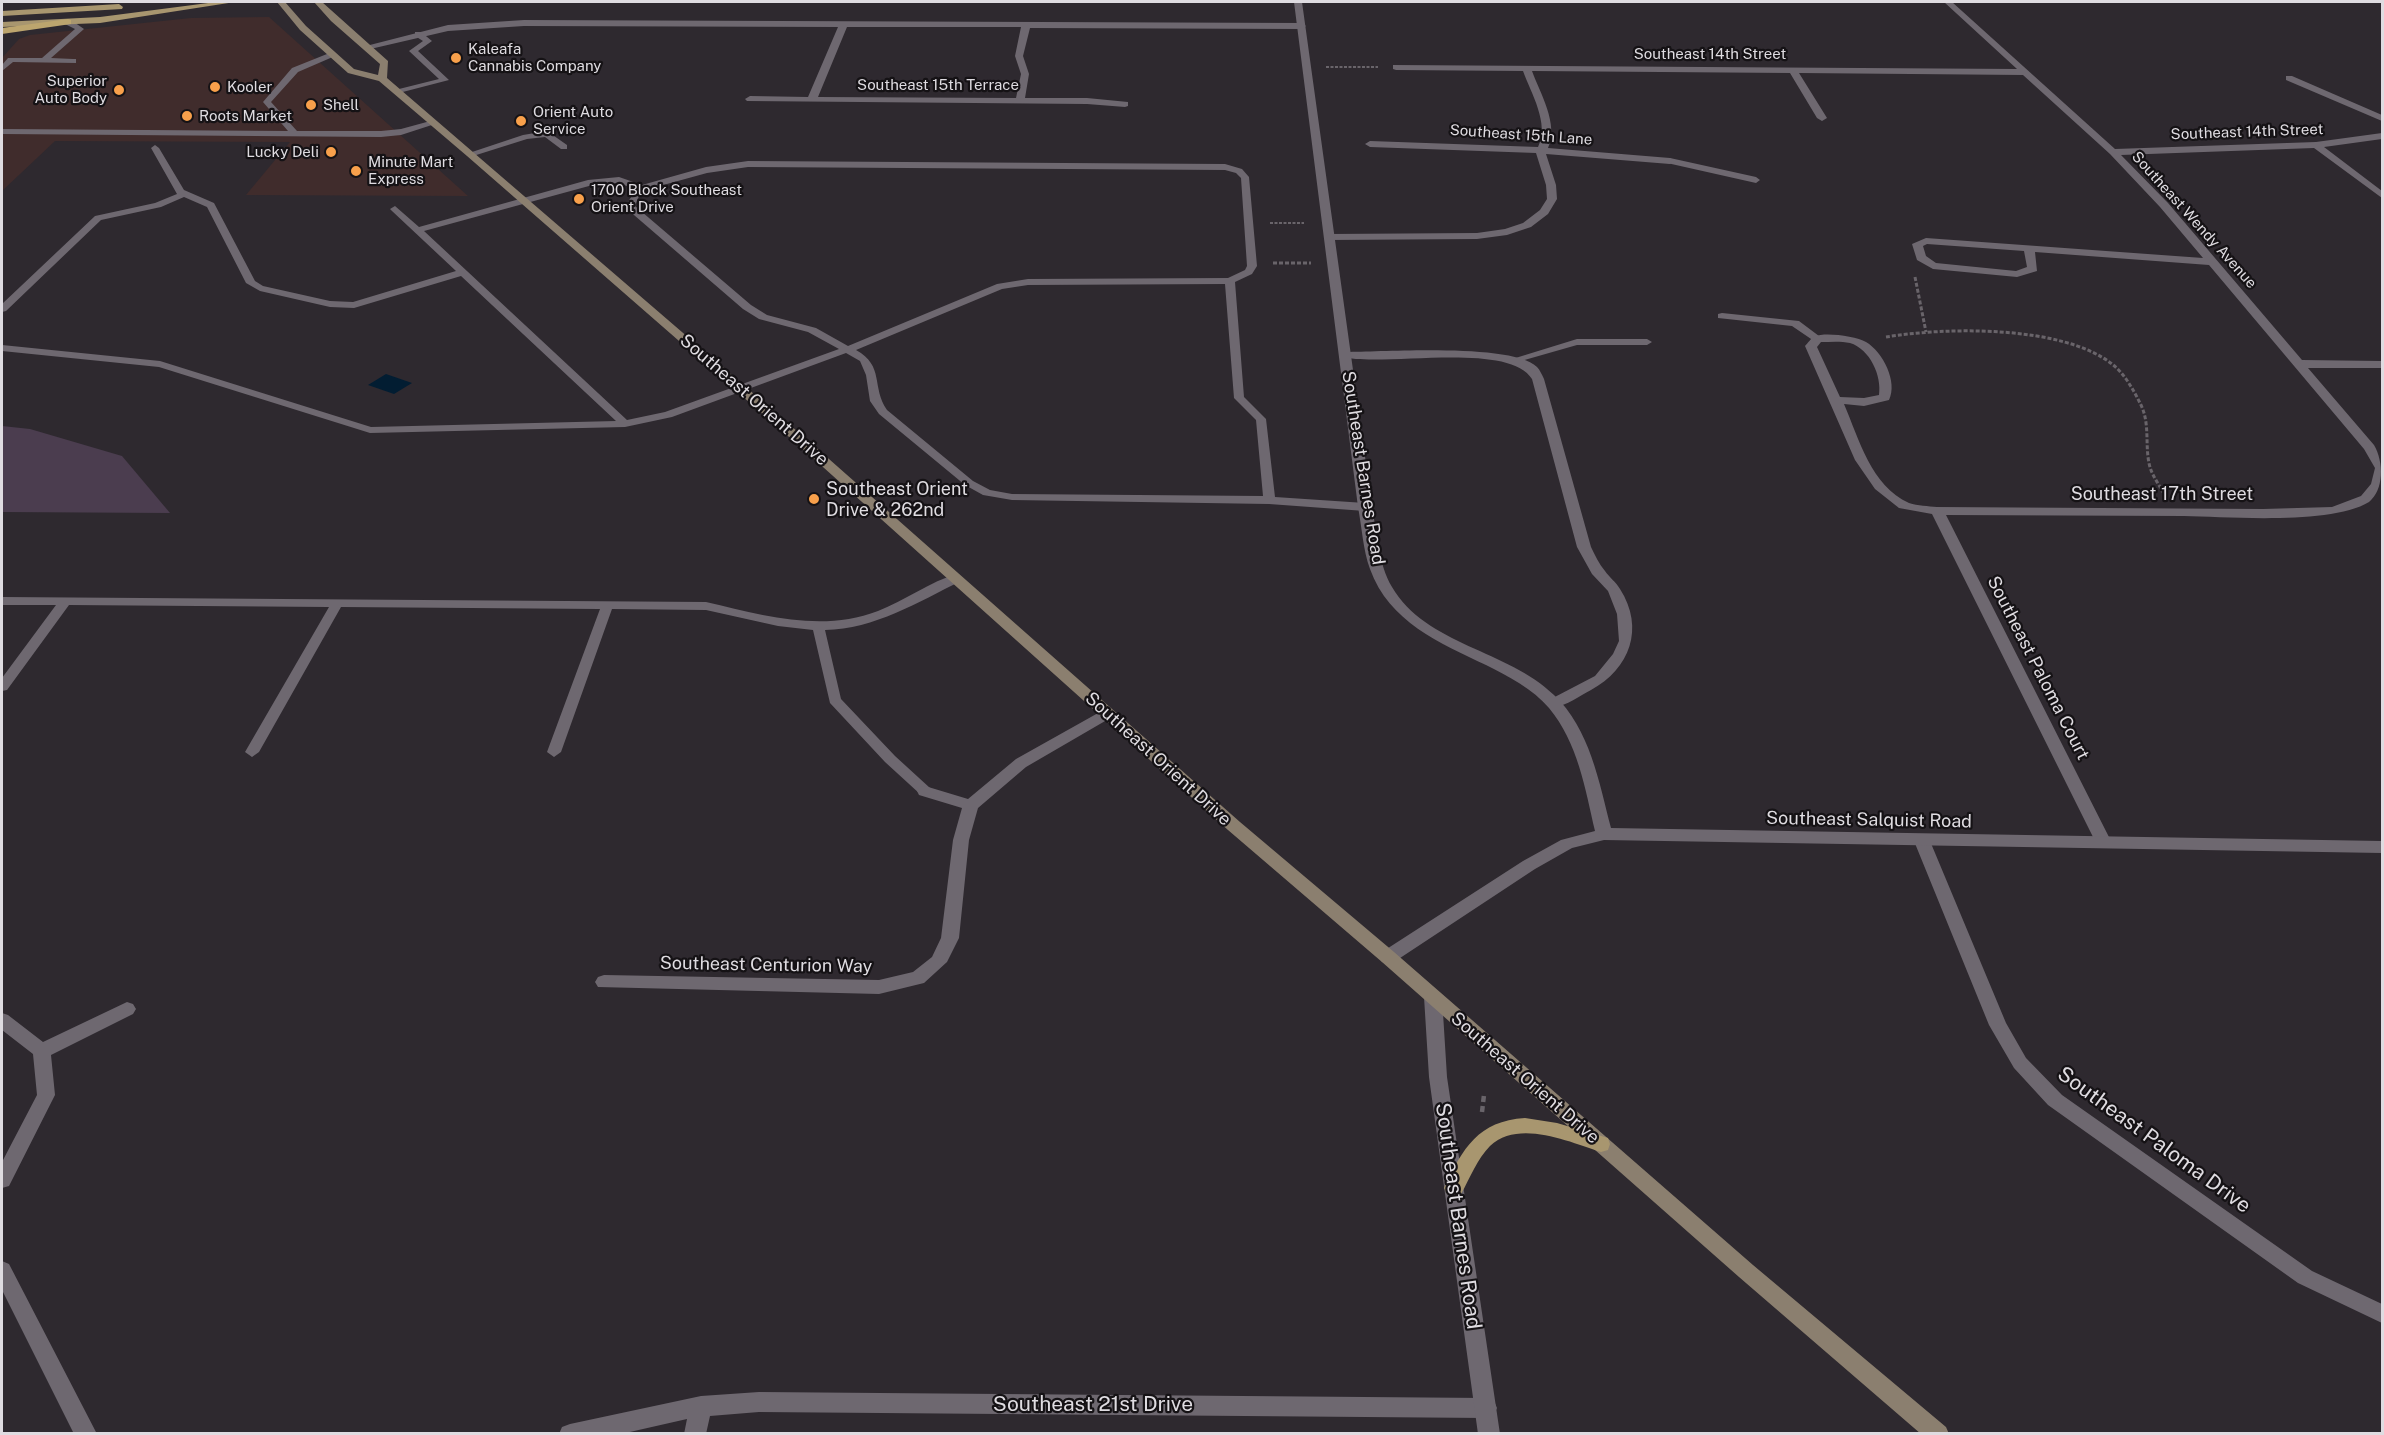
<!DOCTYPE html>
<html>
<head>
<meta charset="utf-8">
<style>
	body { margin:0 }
	#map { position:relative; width:2384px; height:1435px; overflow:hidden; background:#2e292f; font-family:"Public Sans",sans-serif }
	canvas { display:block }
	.frame { position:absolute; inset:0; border:3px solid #dfdce1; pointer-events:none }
</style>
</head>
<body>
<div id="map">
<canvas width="2384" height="1435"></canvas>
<div class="frame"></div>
</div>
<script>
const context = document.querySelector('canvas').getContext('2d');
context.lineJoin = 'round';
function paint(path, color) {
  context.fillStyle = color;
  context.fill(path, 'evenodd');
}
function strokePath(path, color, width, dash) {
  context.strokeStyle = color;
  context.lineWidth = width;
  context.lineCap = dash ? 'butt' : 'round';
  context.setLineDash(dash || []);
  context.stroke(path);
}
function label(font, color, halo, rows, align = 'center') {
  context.font = font + ' "Public Sans",sans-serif';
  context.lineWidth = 4.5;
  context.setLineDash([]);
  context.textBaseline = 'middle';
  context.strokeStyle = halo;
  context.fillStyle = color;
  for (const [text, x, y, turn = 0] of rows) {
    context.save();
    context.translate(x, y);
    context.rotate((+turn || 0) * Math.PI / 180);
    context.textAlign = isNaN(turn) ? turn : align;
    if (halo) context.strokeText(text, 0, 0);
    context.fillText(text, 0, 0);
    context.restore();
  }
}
paint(new Path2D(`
	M269,17l199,179 -222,-1 44,-53 -235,-1 -53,50v-133l17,-19 11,-4 161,-17z`), '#402c2c');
paint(new Path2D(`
	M2,426l28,3 92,27 48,57 -168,-1z`), '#4b3d4f');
paint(new Path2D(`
	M386,374l26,9 -18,11 -26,-9z`), '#021d32');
strokePath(new Path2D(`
	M1326,67h52
	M1270,223h34`), '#69646a', 2, [3, 1.5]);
strokePath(new Path2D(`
	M1273,263h38
	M1915,277l11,55
	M1886,337c61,-10 176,-12 226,27 13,10 22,27 29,41 9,19 4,39 8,58 2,11 9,20 14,29`), '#69646a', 3, [4, 2]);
strokePath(new Path2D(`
	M1482,1112l2,-17`), '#69646a', 4.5, [6, 4]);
paint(new Path2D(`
	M65,20h6l13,9 -33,29 22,1h3v4l-63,-1 -11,9v-6l6,-7h34l33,-29 -10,-5z
	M415,32h6l11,9 -14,10 31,29 -54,14v-4l44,-11 -30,-28 14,-10 -8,-5z
	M332,52h3v4l-37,16 -27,30 26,29h84l20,-2 33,-9 4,3 -37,12 -20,2 -379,-3v-5l286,2 -25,-29 29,-34z
	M547,131l20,14v4h-6l-16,-12 -18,2 -57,18 -4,-3 57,-19z
	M155,145l4,3 25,42 30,13 41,78 8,5 67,15 23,1 103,-31 -64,-60 -2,-2 5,-3 24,21 169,-47 31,-3 23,8 64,-18 42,-6 477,3 17,5 7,8 8,89 -5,8 -17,8 9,115 22,22 9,78 90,6 6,4 -6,4 -96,-7 -257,-4 -29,-5 -18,-10 -86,-71 -9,-13 -4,-26 -6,-14 -14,-8 -174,64 -47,10 -255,6 -211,-66 -157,-16v-6l158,16 211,66 245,-6 -155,-145 -107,32 -24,-1 -70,-16 -14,-8 -39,-76 -23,-10 -23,10 -60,13 -95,91 -4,1v-8l93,-88 60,-13 22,-9 -26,-46zM748,167l477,3 11,3 5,5 6,88 -2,4 -17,8 -200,1 -31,5 -149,62 -32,-18 -49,-13 -16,-10 -116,-99 3,-8 7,-8 62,-17zM618,183l18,6 -11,18 2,2 116,100 16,10 49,13 31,17 -174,63 -38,8 -203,-189 165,-45zM1225,284l9,114 22,22 7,76 -251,-2 -22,-4 -17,-9 -86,-71c-16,-23 -2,-44 -31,-60l146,-61 26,-4z
	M1670,158l86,19 4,3 -4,3 -89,-20v-4z
	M1722,313l77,8 24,18 -5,3 -4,-1 -22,-15 -74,-8v-4z
	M1577,339h70l5,3 -5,3h-70l-63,18 -5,-3z
	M957,574l6,4 -2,3c-43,21 -86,48 -136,49l16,69 54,57 35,32 2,3 -2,3h-10l-35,-32 -55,-59 -17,-73 -35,-4 -72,-16 -94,-1 -51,143 -7,5 -7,-5 53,-143 -259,-2 -82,145 -7,5 -7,-5 84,-145 -260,-2 -62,85 -5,1v-13l54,-73h-54v-8l704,5c57,13 115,31 172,9 26,-10 53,-30 79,-37z`), '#6e6870');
paint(new Path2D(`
	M1944,2h8l163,147 201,-7 66,-9v6l-58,8 58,44v7l-68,-50 -193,7 47,48 134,157 80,1v7h-74l66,77c10,17 10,45 -5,57 -37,23 -140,15 -185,14 -80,0 -159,-1 -238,-1l166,328 -2,4h-12l-2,-4 -164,-329 -33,-6 -24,-19 -20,-29 -50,-114c3,-3 6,-8 10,-10 11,-4 41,0 51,6 17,10 32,40 23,58l-25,6 -20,-2c15,35 27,82 65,99 9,3 19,3 28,4l326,2 69,-2 29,-11 10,-12 4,-16 -11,-19 -155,-184 -174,-13 2,19 -20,6 -84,-8 -16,-9 -5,-16 14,-6 277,20 -43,-51 -50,-53 -87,-79 -224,-2 28,45 -5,3 -5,-3 -27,-45 -258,-2c8,22 27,53 16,77l122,10 5,3 -5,3 -124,-10 10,31 1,14 -9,15 -17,13 -24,8 -30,4 -148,1 -5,-3 5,-3 148,-1 28,-4 18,-6 17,-13 7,-11 -1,-14 -10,-32 -166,-6 -5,-3 5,-3 168,6c12,-23 -7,-54 -15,-76l-127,-1 -3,-1v-4l624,4zM1927,244l97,7 3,16 -11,4 -80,-8 -10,-7 -3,-10zM1821,342c9,0 20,-1 29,1 20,6 32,33 29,52l-15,3 -24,-1 -23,-50z
	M524,20l778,3 4,3 -4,3 -272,-1 -7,28 6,18 -4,24h62l41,4v4l-3,1 -38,-3 -340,-3 -2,-2 5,-3 58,1 30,-70 -314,-1 -76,5 -82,19 -4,-3 86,-22zM847,27h174l-6,29 6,18 -5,24 -198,-1z
	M2286,76h6l90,39v6l-96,-41z
	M1346,352c38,0 166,-9 191,15 3,3 5,8 7,12l47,168c4,8 8,17 14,24 4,6 11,11 15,18 25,39 10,80 -29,101 -12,6 -29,20 -42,16l-2,-3 2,-3 46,-24 18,-22 6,-13 -2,-27 -9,-23 -16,-17 -15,-27 -45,-168c-23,-38 -148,-12 -190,-22v-4z
	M1107,708l7,5 -2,4 -86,50 -48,41 -9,32 -10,98 -12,24 -23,21 -45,11 -281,-7 -3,-5 3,-5 6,-2 275,5 34,-8 19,-15 9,-19 12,-98 9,-32 -43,-13 -2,-4 2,-4 6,-1 43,13 48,-40z
	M1922,835l6,2 2,4 76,182 20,35 36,37 250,176 70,33v19l-84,-40 -250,-178 -34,-37 -25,-43 -75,-184 2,-4z
	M127,1002l6,2 3,5 -3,5 -82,41 4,40 -46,91 -7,2v-26l35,-67 -4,-41 -31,-24v-17l6,2 35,27z
	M2,1261l7,3 88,170h-23l-72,-144z
	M759,1392l727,6 8,3 3,7 -3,7 -8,3 -727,-6 -49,4 -4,18h-22l3,-15 -66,15h-62l3,-7 8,-3 131,-28z`), '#6e6870');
paint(new Path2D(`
	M1294,2h8l70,505c5,26 6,56 20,80 34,58 116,63 162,108 36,34 45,87 57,133l771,13v12l-778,-13 -32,8 -37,21 -141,93 -6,2 -6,-2 -3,-5 3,-5 141,-91 38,-21 34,-9c-10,-43 -17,-88 -46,-123 -16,-19 -41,-32 -63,-43 -46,-22 -97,-43 -116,-96 -7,-19 -8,-41 -12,-62z
	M1433,990l6,2 3,5 5,80 53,357h-22l-49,-357 -5,-80 3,-5z`), '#6e6870');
paint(new Path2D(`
	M277,2h8l21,24 48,43 24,6 2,-11 -49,-43 -17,-19h8l66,59 -1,17 425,366 428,378 154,130 359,313 193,162 3,7h-28l-182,-157 -357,-315 -154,-132 -424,-380 -337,-294 -88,-75 -31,-8 -48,-43z`), '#8b7f6f');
paint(new Path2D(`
	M216,2h19l-135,21 -98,4v-5l98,-5z
	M119,4l4,3 -1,2 -120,7v-5z
	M1525,1118l32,5 51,15 2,6 -2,6 -7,2c-32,-10 -82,-33 -111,-6 -13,13 -20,32 -29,48l-7,2 -7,-2 -3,-6c19,-40 34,-67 81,-70z`), '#a8966f');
paint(new Path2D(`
	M68,19l3,1v4l-69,10v-6z`), '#bca56e');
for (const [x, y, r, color] of [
	[456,58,6,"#f8a04b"],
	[215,87,6,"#f8a04b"],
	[119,90,6,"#f8a04b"],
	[311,105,6,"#f8a04b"],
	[187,116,6,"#f8a04b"],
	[521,121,6,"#f8a04b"],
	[331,152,6,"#f8a04b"],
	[356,171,6,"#f8a04b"],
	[579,199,6,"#f8a04b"],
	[814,499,6,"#f8a04b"]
]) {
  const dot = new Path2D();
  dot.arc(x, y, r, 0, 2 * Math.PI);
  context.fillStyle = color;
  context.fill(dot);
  strokePath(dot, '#151215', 2);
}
label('15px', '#dfdce1', '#151215', [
	["Kaleafa",468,49],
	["Cannabis Company",468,66],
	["Superior",107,81,"right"],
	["Auto Body",107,98,"right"],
	["Kooler",227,87],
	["Shell",323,105],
	["Orient Auto",533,112],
	["Service",533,129],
	["Roots Market",199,116],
	["Lucky Deli",319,152,"right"],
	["Minute Mart",368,162],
	["Express",368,179],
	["1700 Block Southeast",591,190],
	["Orient Drive",591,207]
], 'left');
label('15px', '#dfdce1', '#151215', [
	["Southeast 14th Street",1710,54],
	["Southeast 15th Terrace",938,85],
	["Southeast 14th Street",2247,132,-2],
	["Southeast 15th Lane",1521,135,4],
	["Southeast Wendy Avenue",2194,220,48]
]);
label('18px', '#dfdce1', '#151215', [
	["Southeast Orient Drive",754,400,41],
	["Southeast Barnes Road",1363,468,81],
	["Southeast 17th Street",2162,494],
	["Southeast Paloma Court",2038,668,63],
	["Southeast Orient Drive",1158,759,42],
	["Southeast Salquist Road",1869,820,1],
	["Southeast Centurion Way",766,965,1],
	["Southeast Orient Drive",1525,1078,41]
]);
label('18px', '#dfdce1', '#151215', [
	["Southeast Orient",826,489],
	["Drive & 262nd",826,510]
], 'left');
label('21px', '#dfdce1', '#151215', [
	["Southeast Paloma Drive",2154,1140,36],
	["Southeast Barnes Road",1458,1216,82],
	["Southeast 21st Drive",1093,1405]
]);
</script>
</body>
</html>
